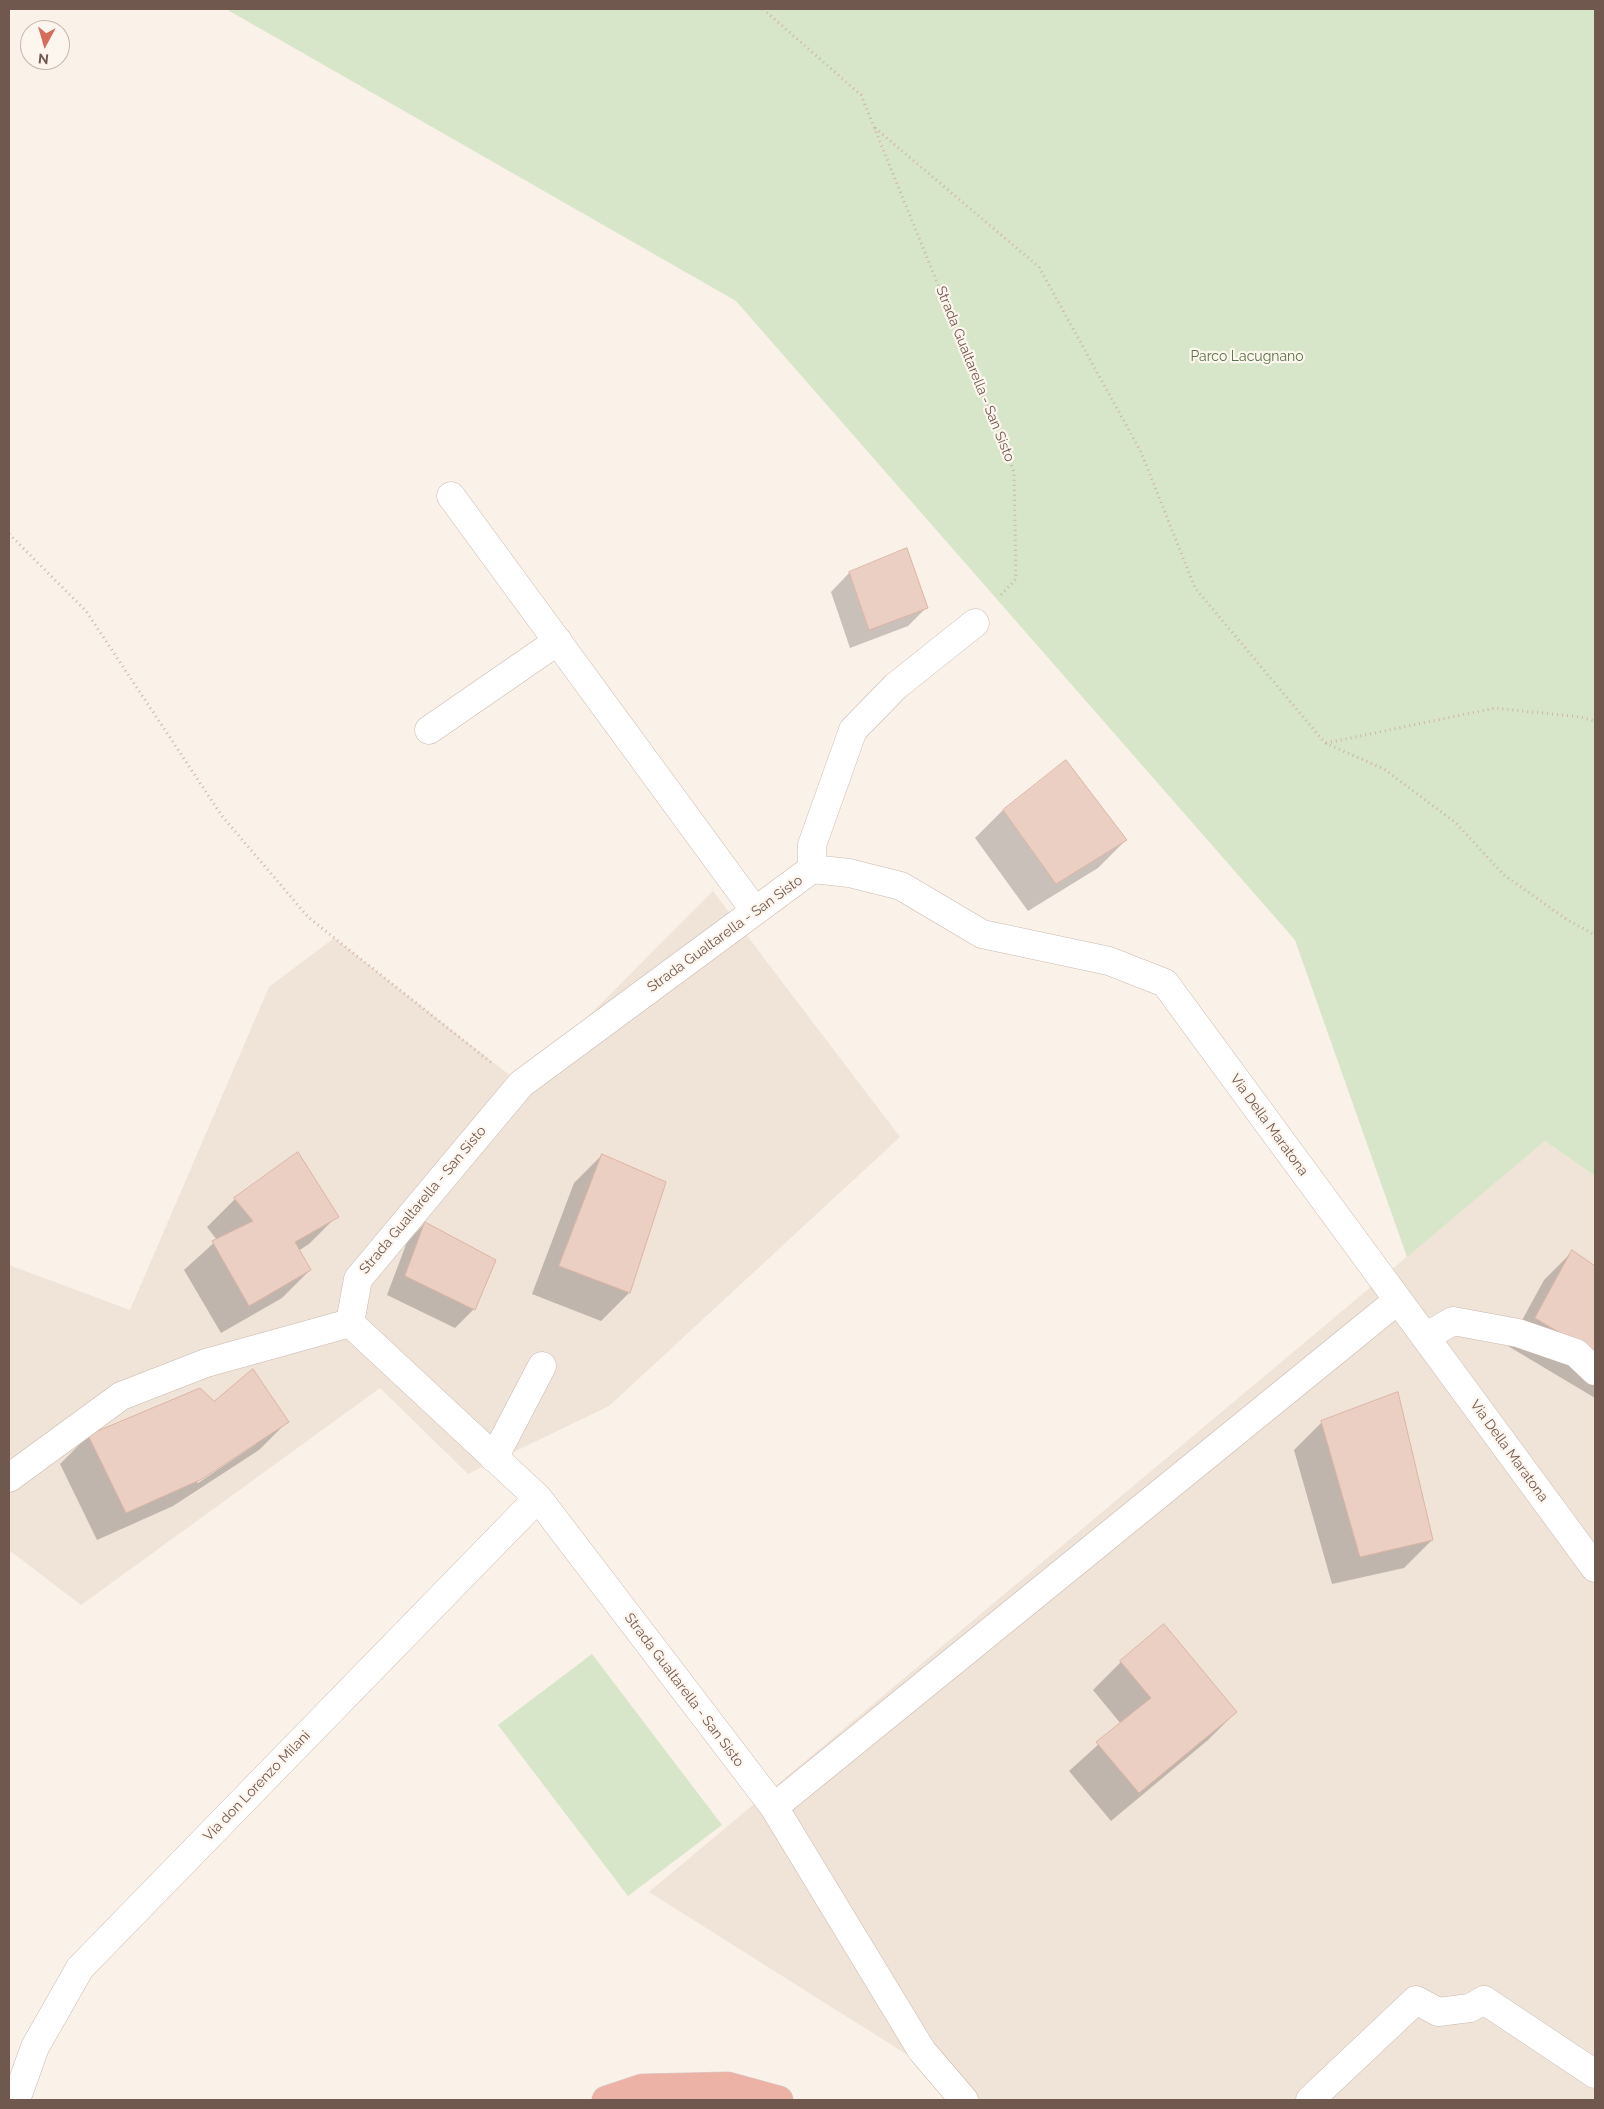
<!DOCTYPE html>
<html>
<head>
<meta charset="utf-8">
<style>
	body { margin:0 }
	#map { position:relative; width:1604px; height:2109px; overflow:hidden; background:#faf1e8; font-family:Raleway,sans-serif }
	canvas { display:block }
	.frame { position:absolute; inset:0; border:10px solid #71584f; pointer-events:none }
	.north { position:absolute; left:20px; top:20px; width:50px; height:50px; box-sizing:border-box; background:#fdf6ee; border:1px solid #c5b7ae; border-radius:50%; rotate:186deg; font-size:14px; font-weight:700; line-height:20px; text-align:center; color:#71584f }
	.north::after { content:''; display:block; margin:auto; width:18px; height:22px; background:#d46c5c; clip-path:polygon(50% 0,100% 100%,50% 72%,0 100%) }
</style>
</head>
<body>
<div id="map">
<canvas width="1604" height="2109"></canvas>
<div class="frame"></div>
<div class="north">N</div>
</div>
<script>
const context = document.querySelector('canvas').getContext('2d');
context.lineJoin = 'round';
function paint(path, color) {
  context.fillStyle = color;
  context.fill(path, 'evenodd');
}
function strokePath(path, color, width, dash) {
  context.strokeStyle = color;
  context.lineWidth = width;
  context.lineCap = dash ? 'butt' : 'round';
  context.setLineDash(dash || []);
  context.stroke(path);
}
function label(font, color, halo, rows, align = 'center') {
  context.font = font + ' Raleway,sans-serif';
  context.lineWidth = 4.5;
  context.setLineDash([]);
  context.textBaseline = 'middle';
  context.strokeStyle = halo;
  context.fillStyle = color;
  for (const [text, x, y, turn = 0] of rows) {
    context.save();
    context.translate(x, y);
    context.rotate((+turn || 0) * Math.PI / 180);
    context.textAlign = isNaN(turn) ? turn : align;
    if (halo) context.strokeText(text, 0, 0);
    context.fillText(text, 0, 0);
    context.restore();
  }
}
paint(new Path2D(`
	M713,891l187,246 -291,269 -141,68 -88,-86 -299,217 -72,-55v-285l121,45 139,-323 65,-49 187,146z
	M1545,1141l50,35v924h-616l-330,-208z`), '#f0e3d7');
paint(new Path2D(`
	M226,9h1369v1167l-50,-35 -138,116 -112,-317 -559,-639z
	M592,1654l130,171 -94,71 -130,-171z`), '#d7e6c8');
paint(new Path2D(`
	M906,549l21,58 -19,19 -58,22 -19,-56 18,-19z
	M1003,810l123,30 -28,28 -70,43 -53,-73z
	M297,1154l40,62 -28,28 -11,7 12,19 -28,28 -61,35 -37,-63 33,-30 -10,-13 28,-28z
	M602,1155l62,28 -35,110 -28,28 -69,-27 42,-111z
	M425,1223l49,86 -19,19 -68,-33 20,-53z
	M1572,1252l23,15v131l-87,-52 36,-66z
	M214,1403l73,19 -28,28 -86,56 -76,34 -37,-76 28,-28zM256,1442v2l-58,39 -2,-2z
	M1322,1422l110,118 -28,28 -72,16 -38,-134z
	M1121,1662l115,50 -28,28 -97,81 -42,-50 52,-47 -28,-34z`), '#0003');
const building = new Path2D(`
	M907,548l21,60 -59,22 -20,-58z
	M1066,760l61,80 -71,44 -53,-74z
	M298,1152l41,65 -44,25 16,28 -62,36 -37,-65 41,-20 -19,-23z
	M602,1154l64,28 -36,111 -71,-27z
	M425,1222l71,38 -21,50 -70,-34z
	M1572,1250l23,16v88l-60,-36z
	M253,1369l36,53 -87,57 -76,34 -38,-78 112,-47 14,13z
	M1398,1392l35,148 -73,17 -39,-136z
	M1164,1624l73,88 -98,81 -43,-51 55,-44 -31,-37z`);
paint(building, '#eccfc3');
strokePath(building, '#dcb5a5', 1);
const minor = new Path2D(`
	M451,496l304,415
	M429,730l129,-89
	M812,869l-291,215 -163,195 -8,44 188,175 236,309 148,244 42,49
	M812,869l37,4 52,13 81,48 127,27 56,22 430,585
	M812,869v-24l41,-115 43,-44 79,-63
	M1425,1337l28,-16 65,12 58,20 19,18
	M494,1458l48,-92
	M9,1478l112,-82 85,-33 144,-40
	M774,1807l624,-507
	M16,2100l19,-53 45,-79 458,-470
	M1310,2100l106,-100 22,12 32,-4 14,-8 111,74`);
const highway = new Path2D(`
	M606,2100l36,-12 86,-2 51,14`);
strokePath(minor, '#cab9af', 29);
strokePath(highway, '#d7d0ce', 29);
strokePath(new Path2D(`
	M763,9l98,86 153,377 2,107 -17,18
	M875,128l164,139 102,185 54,136 130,155 59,26 72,54 48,52 62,44 29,16
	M9,534l77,77 136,205 86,101 185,147
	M1326,743l169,-35 85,9 15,4`), '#d1b3a6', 3, [1, 4]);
strokePath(minor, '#fff', 28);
strokePath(highway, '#ecb2a6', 28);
label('14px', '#5a7549', '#fdf6ee', [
	["Parco Lacugnano",1247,357]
]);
label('14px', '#71584f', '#fdf6ee', [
	["Strada Gualtarella - San Sisto",975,374,68],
	["Strada Gualtarella - San Sisto",725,934,-36],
	["Via Della Maratona",1269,1125,54],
	["Strada Gualtarella - San Sisto",423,1200,-50],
	["Via Della Maratona",1509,1451,54],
	["Strada Gualtarella - San Sisto",684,1690,53],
	["Via don Lorenzo Milani",257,1786,-46]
]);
</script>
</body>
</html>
